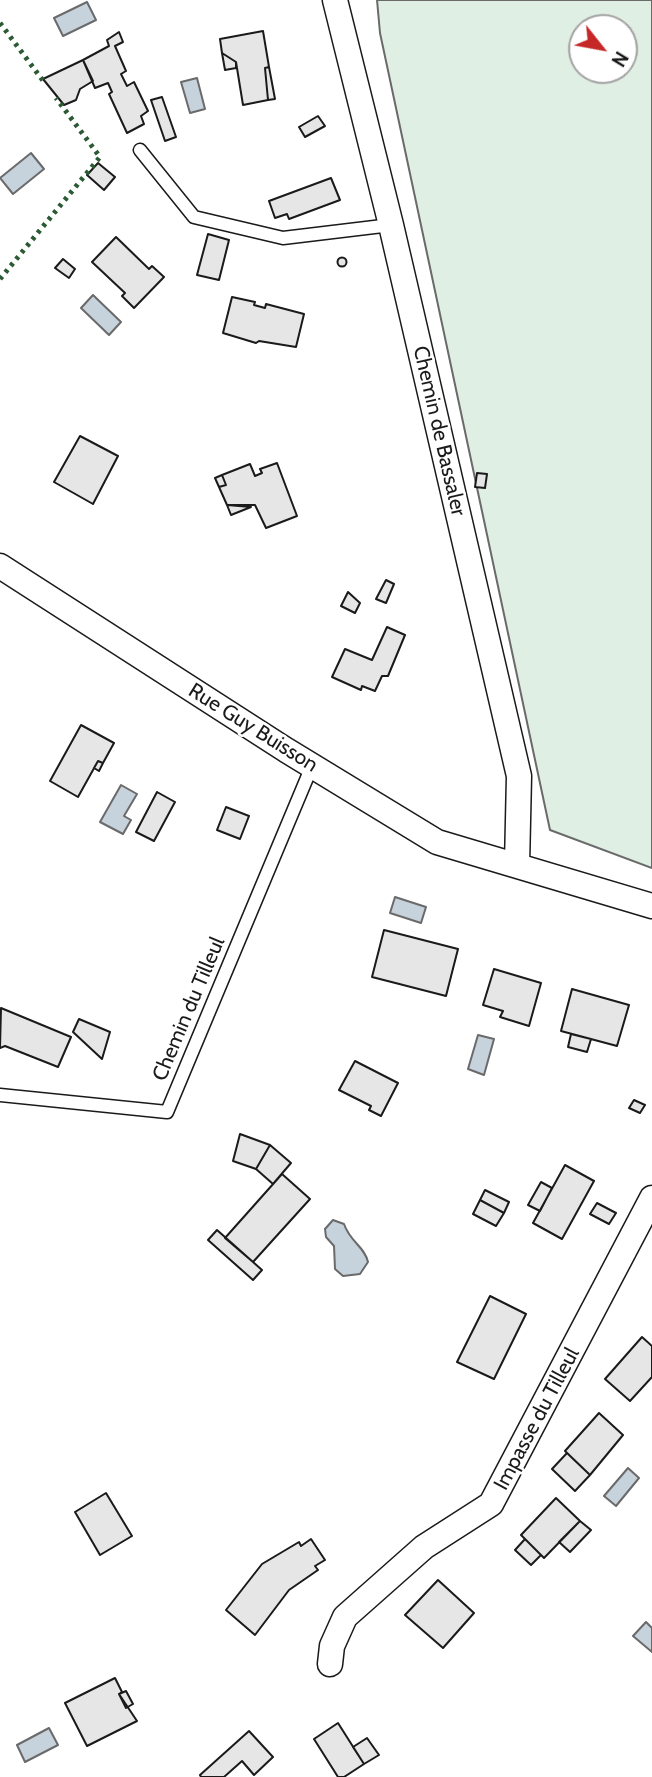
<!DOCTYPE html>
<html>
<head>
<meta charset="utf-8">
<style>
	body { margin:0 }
	#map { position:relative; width:652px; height:1777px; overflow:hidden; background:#fff; font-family:Cabin,sans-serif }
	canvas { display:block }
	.north { position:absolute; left:568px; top:14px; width:70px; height:70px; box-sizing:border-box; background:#fff; border:2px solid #a3a3a3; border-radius:50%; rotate:121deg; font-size:19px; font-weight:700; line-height:28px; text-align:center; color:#1a1a1a }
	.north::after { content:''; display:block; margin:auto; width:24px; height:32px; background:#c62828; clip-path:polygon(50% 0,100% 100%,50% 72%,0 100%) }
</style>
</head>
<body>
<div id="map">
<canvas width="652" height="1777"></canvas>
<div class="north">N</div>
</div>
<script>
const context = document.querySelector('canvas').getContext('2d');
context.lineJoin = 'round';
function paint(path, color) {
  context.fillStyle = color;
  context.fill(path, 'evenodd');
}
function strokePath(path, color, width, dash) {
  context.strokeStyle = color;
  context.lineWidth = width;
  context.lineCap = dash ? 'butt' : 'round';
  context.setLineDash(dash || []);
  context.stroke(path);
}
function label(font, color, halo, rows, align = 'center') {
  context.font = font + ' Cabin,sans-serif';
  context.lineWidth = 5;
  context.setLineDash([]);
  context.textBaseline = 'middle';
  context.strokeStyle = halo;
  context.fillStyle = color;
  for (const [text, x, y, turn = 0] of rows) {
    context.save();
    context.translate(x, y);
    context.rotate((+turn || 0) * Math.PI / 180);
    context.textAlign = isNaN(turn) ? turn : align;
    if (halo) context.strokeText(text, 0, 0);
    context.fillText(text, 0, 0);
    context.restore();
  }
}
const green = new Path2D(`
	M377,0h275v868l-102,-38 -170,-797zM582,28h42v42h-42z`);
paint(green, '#e0efe3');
strokePath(green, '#6a6a6a', 2);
const water = new Path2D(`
	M87,2l9,18 -33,16 -9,-18z
	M197,78l8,31 -15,4 -9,-31z
	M31,153l13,16 -31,25 -13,-16z
	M93,295l28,27 -12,13 -28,-27z
	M121,785l16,9 -13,22 7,4 -8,14 -23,-12z
	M395,897l31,10 -5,16 -31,-10z
	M478,1035l16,4 -10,36 -16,-6z
	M333,1220l11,4c6,18 21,23 24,38l-8,12 -17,2 -8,-7 -1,-23 -8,-9 -1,-8z
	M628,1468l11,10 -23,28 -12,-10z
	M646,1622l6,6v24l-19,-16z
	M49,1728l9,17 -33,17 -8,-17z`);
paint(water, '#c6d2dc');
strokePath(water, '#6a6a6a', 2);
const building = new Path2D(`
	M263,31l6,36 -4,1 3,32 -25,5 -7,-43 -14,-9 -2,-14z
	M119,32l4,10 -8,4 11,25 -5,3 6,12 7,-4 14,29 -7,5 3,8 -17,9 -18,-39 3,-2 -4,-9 -13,5 -12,-28 26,-14 -2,-6z
	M222,53l14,9v6l-11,2z
	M83,60l10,21 -13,8 -4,11 -12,5 -21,-26z
	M269,67l6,32 -7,1 -3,-32z
	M162,97l14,40 -11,4 -14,-41z
	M318,116l7,10 -20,11 -6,-10z
	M98,163l17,14 -11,13 -17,-15z
	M331,178l9,22 -51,19 -2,-5 -12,4 -6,-17z
	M208,234l21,6 -10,40 -22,-5z
	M116,237l33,32 3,-3 12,11 -30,31 -12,-12 3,-3 -33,-31z
	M337.5 262a4.5 4.5 0 1 1 9 0a4.5 4.5 0 1 1-9 0Z
	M63,259l12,10 -6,9 -14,-10z
	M232,297l23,5 -1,3 11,3 1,-4 38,10 -8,33 -37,-6 -3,2 -33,-10z
	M80,436l38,20 -25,48 -39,-22z
	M277,463l20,53 -31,12 -11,-23h-28l-8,-18 7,-2 -4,-10 28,-11 5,12 7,-3 -2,-4z
	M477,473l10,1 -2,14 -10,-1z
	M222,475l4,10 -7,2 -4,-9z
	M227,505l24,2 -20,8z
	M386,580l8,4 -8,19 -10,-4z
	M348,592l12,11 -5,10 -14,-7z
	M387,627l18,8 -17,41h-6l-7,15 -13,-5 -1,4 -29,-13 13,-28 27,11z
	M81,725l33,18 -11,20 -5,-2 -20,36 -28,-16z
	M98,761l5,2 -4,8 -5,-3z
	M157,792l18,10 -21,39 -18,-9z
	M226,807l23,9 -9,23 -23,-9z
	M384,930l74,19 -12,47 -74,-19z
	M494,969l47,14 -12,43 -29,-9 3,-6 -20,-6z
	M572,989l57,16 -12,41 -56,-15z
	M1,1008l70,29 -13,30 -53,-21 -5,2z
	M79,1019l31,13 -8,27 -29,-27z
	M571,1034l20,5 -4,13 -19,-5z
	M355,1061l43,22 -17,33 -12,-6 2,-4 -32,-16z
	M634,1100l11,5 -5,8 -11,-5z
	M240,1134l30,11 -14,24 -23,-8z
	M270,1145l21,18 -18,21 -17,-15z
	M565,1165l29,16 -32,58 -29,-16z
	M282,1174l28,25 -57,63 -28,-24z
	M541,1182l11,6 -12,23 -12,-6z
	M485,1190l24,12 -5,11 -24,-13z
	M480,1200l24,13 -8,13 -23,-12z
	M597,1203l19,10 -7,11 -19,-10z
	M217,1230l45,40 -9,10 -45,-40z
	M490,1296l36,18 -32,65 -37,-17z
	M642,1337l10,9v31l-22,24 -25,-22z
	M599,1413l24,22 -33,40 -25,-24z
	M567,1453l23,22 -15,16 -23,-22z
	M106,1493l26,43 -32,19 -25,-43z
	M556,1498l24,23 -36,37 -23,-23z
	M580,1521l11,9 -21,22 -11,-10z
	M311,1539l14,21 -10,6 3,4 -29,20 -34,45 -29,-25 36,-46 37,-22 2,4z
	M525,1539l16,16 -10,10 -16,-15z
	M438,1580l36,33 -31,35 -38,-33z
	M115,1678l7,14 -3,2 18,27 -50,25 -22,-43z
	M126,1691l7,13 -7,4 -7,-14z
	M338,1723l26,41 -20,13h-6l-24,-38z
	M249,1731l24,26 -19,18 -12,-14 -18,16h-23l-1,-2z
	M367,1738l12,17 -15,9 -11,-17z`);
paint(building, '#e6e6e6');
strokePath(building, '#1a1a1a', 2);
const lane = new Path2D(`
	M140,150l54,67 89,21 108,-13
	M0,1095l167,17 145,-346`);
const street = new Path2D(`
	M335,0l56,225 128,551 -2,89
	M0,566l286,184 151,92 215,64
	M330,1664l2,-18 13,-29 79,-70 67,-43 161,-306`);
strokePath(lane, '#1a1a1a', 15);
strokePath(street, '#1a1a1a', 27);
strokePath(lane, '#fff', 12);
strokePath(street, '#fff', 24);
strokePath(new Path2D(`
	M0,23l44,59
	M0,279l100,-122 -44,-59`), '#2b5a34', 5, [3.5, 5]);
label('21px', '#1a1a1a', '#fff', [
	["Chemin de Bassaler",439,431,77],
	["Rue Guy Buisson",253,728,32],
	["Chemin du Tilleul",189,1009,-67],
	["Impasse du Tilleul",537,1419,-62]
]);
</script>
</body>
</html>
